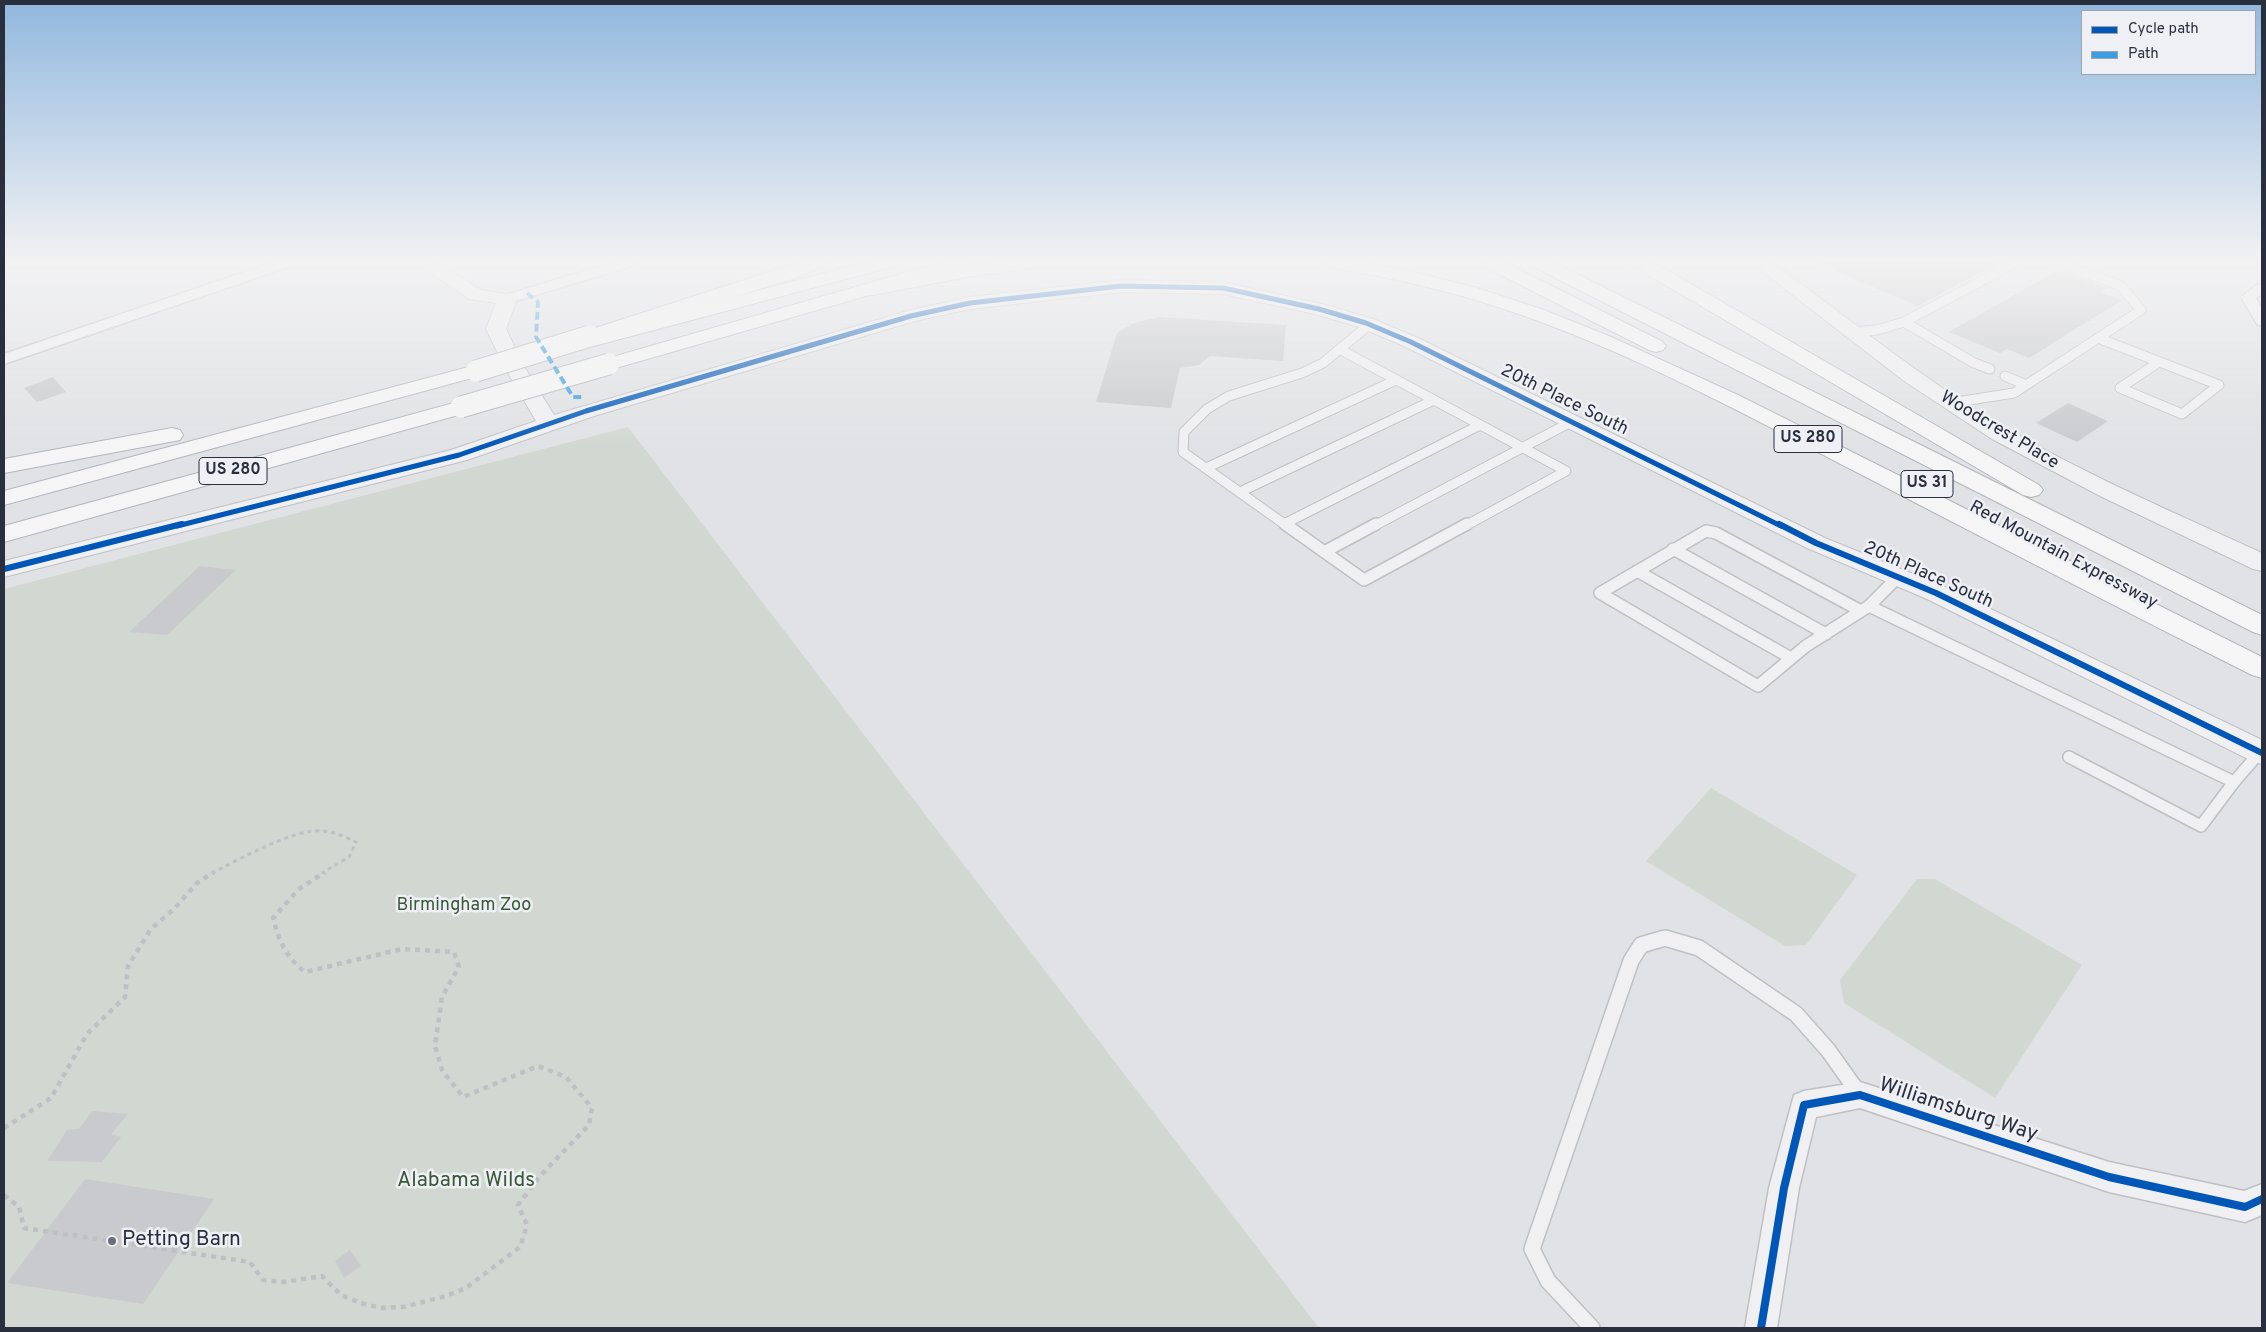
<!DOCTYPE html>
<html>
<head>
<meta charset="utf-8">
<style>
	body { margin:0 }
	#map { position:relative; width:2266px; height:1332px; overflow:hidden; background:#e1e2e5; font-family:Overpass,sans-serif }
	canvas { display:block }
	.frame { position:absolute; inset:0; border:5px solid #292f3d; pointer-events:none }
	.legend { position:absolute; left:2081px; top:10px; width:175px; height:65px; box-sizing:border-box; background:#eef0f5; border:1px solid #9fa3ab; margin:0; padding:6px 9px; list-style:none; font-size:15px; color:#292f3d }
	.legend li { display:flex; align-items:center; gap:10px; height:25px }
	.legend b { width:25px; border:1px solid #9fa3ab }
</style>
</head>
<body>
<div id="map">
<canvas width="2266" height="1332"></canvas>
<div class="frame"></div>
<ul class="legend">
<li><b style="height:6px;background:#0057b8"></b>Cycle path</li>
<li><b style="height:6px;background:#3d9de3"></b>Path</li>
</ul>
</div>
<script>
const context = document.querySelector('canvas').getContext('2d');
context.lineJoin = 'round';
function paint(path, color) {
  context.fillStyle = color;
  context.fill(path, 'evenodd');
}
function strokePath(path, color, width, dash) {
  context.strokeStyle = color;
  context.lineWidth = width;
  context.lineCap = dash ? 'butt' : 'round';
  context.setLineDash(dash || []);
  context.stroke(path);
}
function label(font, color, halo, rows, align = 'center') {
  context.font = font + ' Overpass,sans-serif';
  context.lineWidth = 5;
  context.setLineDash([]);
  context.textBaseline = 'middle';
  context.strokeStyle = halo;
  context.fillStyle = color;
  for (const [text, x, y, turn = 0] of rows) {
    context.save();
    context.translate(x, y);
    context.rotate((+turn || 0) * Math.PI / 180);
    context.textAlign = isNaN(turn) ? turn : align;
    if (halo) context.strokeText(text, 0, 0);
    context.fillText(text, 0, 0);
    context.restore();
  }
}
paint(new Path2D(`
	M628,427l691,901h-1315v-739z
	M1711,788l146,87 -51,70 -21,1 -139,-85z
	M1917,879h18l147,86 -87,133 -151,-95 -4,-23z`), '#d0d8d1');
paint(new Path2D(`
	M1814,262h186l-82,44z
	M2058,270l49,18 -7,4 22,8 -93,58 -22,-9 -7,4 -51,-21z
	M1160,317l126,8 -3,36 -73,-5 -11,9 -19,3 -9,40 -75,-6 21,-69 17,-10z
	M53,377l13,15 -29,10 -13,-14z
	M2068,403l40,18 -31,21 -41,-19z
	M200,566l36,4 -69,65 -38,-3z
	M92,1111l36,3 -17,20 10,3 -19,25 -55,-1 20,-31 12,-1z
	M85,1179l129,20 -71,105 -136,-21z
	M350,1250l11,16 -17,12 -9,-17z`), '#c9cacd');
const serviceFar2 = new Path2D(`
	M1854,332l23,-2 27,-8
	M2098,338l121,47 -37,29 -62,-26 39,-26
	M1341,350l225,121 -101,55
	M1990,369l-16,-6 -70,-41 113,-60
	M2005,376l21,9
	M1950,403l64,-10 127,-83 -20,-24 -65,-24
	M1206,468l190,-88
	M1240,492l194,-92
	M1284,524l196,-99
	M1287,526l-104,-74 1,-20 23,-23 22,-13 73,-23 21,-10 47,-39
	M1374,526l197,-104`);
const serviceFar1 = new Path2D(`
	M1285,524l79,56 103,-56
	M1673,549l153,85
	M1324,552l52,-28
	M1637,571l154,87
	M1897,578l-28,28 365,176 26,-30
	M1861,611l-145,-78 -10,-2 -106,62 158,93 48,-40 63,-40
	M2069,757l132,69 33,-44`);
const service = new Path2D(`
	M1592,1328l-44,-47 -16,-32 99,-288 10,-16 24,-7 34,10 97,66 32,36 32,45`);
const minor = new Path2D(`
	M274,262h22l-2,3 -290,99v-10z
	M614,262h24l-2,3 -124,37 -5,1 -7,-4 2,-3z
	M2262,284v10l-6,4 6,11v17l-5,-2 -16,-27 16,-12z
	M1860,1082l249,80 135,29 18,-7v31l-17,7 -136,-30 -249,-84 -44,9 -17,71 -22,140h-32l24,-140 25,-93 10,-4z`);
const tertiary = new Path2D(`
	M415,262h22l44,28 33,5 3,4 -11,30 19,39 29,47 357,-105 59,-13 151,-17 102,2 103,23 47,14 45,19 407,200 120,49 317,153v24l-10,-3 -325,-162 -120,-51 -403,-202 -45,-19 -44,-13 -92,-20 -102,-2 -151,17 -55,12 -321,95 -127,44 -463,117v-16l447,-111 85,-29 -31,-53 -19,-39 10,-26 -27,-4z
	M1750,262h21c67,48 131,101 200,145 92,58 193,101 291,146v18l-9,-2 -151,-72 -110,-58 -88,-58z`);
const trunk = new Path2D(`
	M866,262h32l-3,4 -301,80 -7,-2 -3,-4 3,-4z
	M942,262h31l-3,4 -354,102 -7,2 -7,-2 -3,-4 3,-4z
	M476,365l7,2 3,4 -3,4 -479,130v-14z
	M461,401l8,1 3,5 -3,5 -465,130v-16z
	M172,428l8,2 3,5 -3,5 -176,33v-14z`);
const motorway = new Path2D(`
	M800,262h27l-3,4 -32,13 -195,61 -7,2 -7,-2 -3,-4 3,-4z
	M988,262h53l-3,4 -6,2 -66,9 -93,18 -7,-2 -2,-4 2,-4 7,-2z
	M1324,262h42l43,9 68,17 67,22 65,26 129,59 524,262v21l-10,-3c-130,-65 -259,-132 -388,-199 -130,-67 -261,-140 -402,-180 -43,-12 -86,-21 -129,-28l-6,-2z
	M1480,262h24l159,80 3,4 -3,4 -7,2 -7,-2 -166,-84z
	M1529,262h24l709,353v20l-9,-3 -721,-366z
	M1630,262h23l386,223 4,5 -4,5 -8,2 -8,-2 -390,-229z`);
strokePath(serviceFar2, '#bfc0c3', 11);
strokePath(serviceFar1, '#bfc0c3', 14);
strokePath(service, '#bfc0c3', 18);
strokePath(minor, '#bfc0c3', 3);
strokePath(tertiary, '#bfc0c3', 2);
strokePath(trunk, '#b3b5ba', 2);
strokePath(motorway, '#b3b5ba', 2);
strokePath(new Path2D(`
	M212,873c27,-13 81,-45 111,-42 12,1 23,6 33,11l-7,15 -27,16`), '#bfc0c6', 3, [4, 4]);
strokePath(new Path2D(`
	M4,1128l47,-30 36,-64 38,-37 3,-31 23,-37 24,-21 22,-25 17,-11
	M4,1195l15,12 5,21 226,34 13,18 21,2 38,-6 19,19 20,8 19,5 23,-1 43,-11 20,-8 54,-41 7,-22 -9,-20 22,-29 49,-51 3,-17 -26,-31 -28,-11 -75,31 -21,-27 -7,-24 7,-49 17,-30 -5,-15 -52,-3 -97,23c-19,-15 -26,-31 -32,-54l26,-29 26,-17`), '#bfc0c6', 4.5, [5, 5]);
strokePath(serviceFar2, '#f0f0f2', 9);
strokePath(serviceFar1, '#f0f0f2', 11);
strokePath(service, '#f0f0f2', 15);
paint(minor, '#f0f0f2');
paint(tertiary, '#f0f0f2');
paint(trunk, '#f5f5f6');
paint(motorway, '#f5f5f6');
const trunkBridge = new Path2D(`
	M461,407l148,-43`);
const motorwayBridge = new Path2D(`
	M476,371l114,-35`);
strokePath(trunkBridge, '#b3b5ba', 23, []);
strokePath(motorwayBridge, '#b3b5ba', 23, []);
strokePath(trunkBridge, '#f5f5f6', 21);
strokePath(motorwayBridge, '#f5f5f6', 21);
strokePath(new Path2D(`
	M527,293l11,9 -2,35 37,60h10`), '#3d9de3', 4, [8, 4]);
strokePath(new Path2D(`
	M177,526l282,-71 127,-44 325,-95 59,-13 151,-17 102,2 96,21 47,14 45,19 370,184`), '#0057b8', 5);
strokePath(new Path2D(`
	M1779,524l37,19 120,50 326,160
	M4,569l178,-45`), '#0057b8', 6);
strokePath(new Path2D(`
	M1761,1328l23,-140 20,-83 56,-10 249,82 136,30 17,-8`), '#0057b8', 8);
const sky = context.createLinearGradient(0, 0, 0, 449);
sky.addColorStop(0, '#91b8de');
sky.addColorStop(0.58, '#f2f2f3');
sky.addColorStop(1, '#f2f2f300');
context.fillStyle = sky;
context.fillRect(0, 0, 2266, 449);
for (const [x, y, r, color] of [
	[112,1241,5,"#696e78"]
]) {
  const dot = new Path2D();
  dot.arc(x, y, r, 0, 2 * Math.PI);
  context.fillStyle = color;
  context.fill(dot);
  strokePath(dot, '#eef0f5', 2);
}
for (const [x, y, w] of [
	[1808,439,68],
	[233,471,68],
	[1927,484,52]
]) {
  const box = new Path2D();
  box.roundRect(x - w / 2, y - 13.5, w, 27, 4);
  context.fillStyle = '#eef0f5';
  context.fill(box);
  strokePath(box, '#292f3d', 1);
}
label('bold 16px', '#292f3d', null, [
	["US 280",1808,439],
	["US 280",233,471],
	["US 31",1927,484]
]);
label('18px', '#292f3d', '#eef0f5', [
	["20th Place South",1564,401,26],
	["Woodcrest Place",1999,431,31],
	["Red Mountain Expressway",2063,556,28],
	["20th Place South",1928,576,24]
]);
label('18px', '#3b5837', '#eef0f5', [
	["Birmingham Zoo",464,906]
]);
label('21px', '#292f3d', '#eef0f5', [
	["Williamsburg Way",1958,1111,18]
]);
label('21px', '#3b5837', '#eef0f5', [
	["Alabama Wilds",466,1182]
]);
label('21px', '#292f3d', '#eef0f5', [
	["Petting Barn",122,1241]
], 'left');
</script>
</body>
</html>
